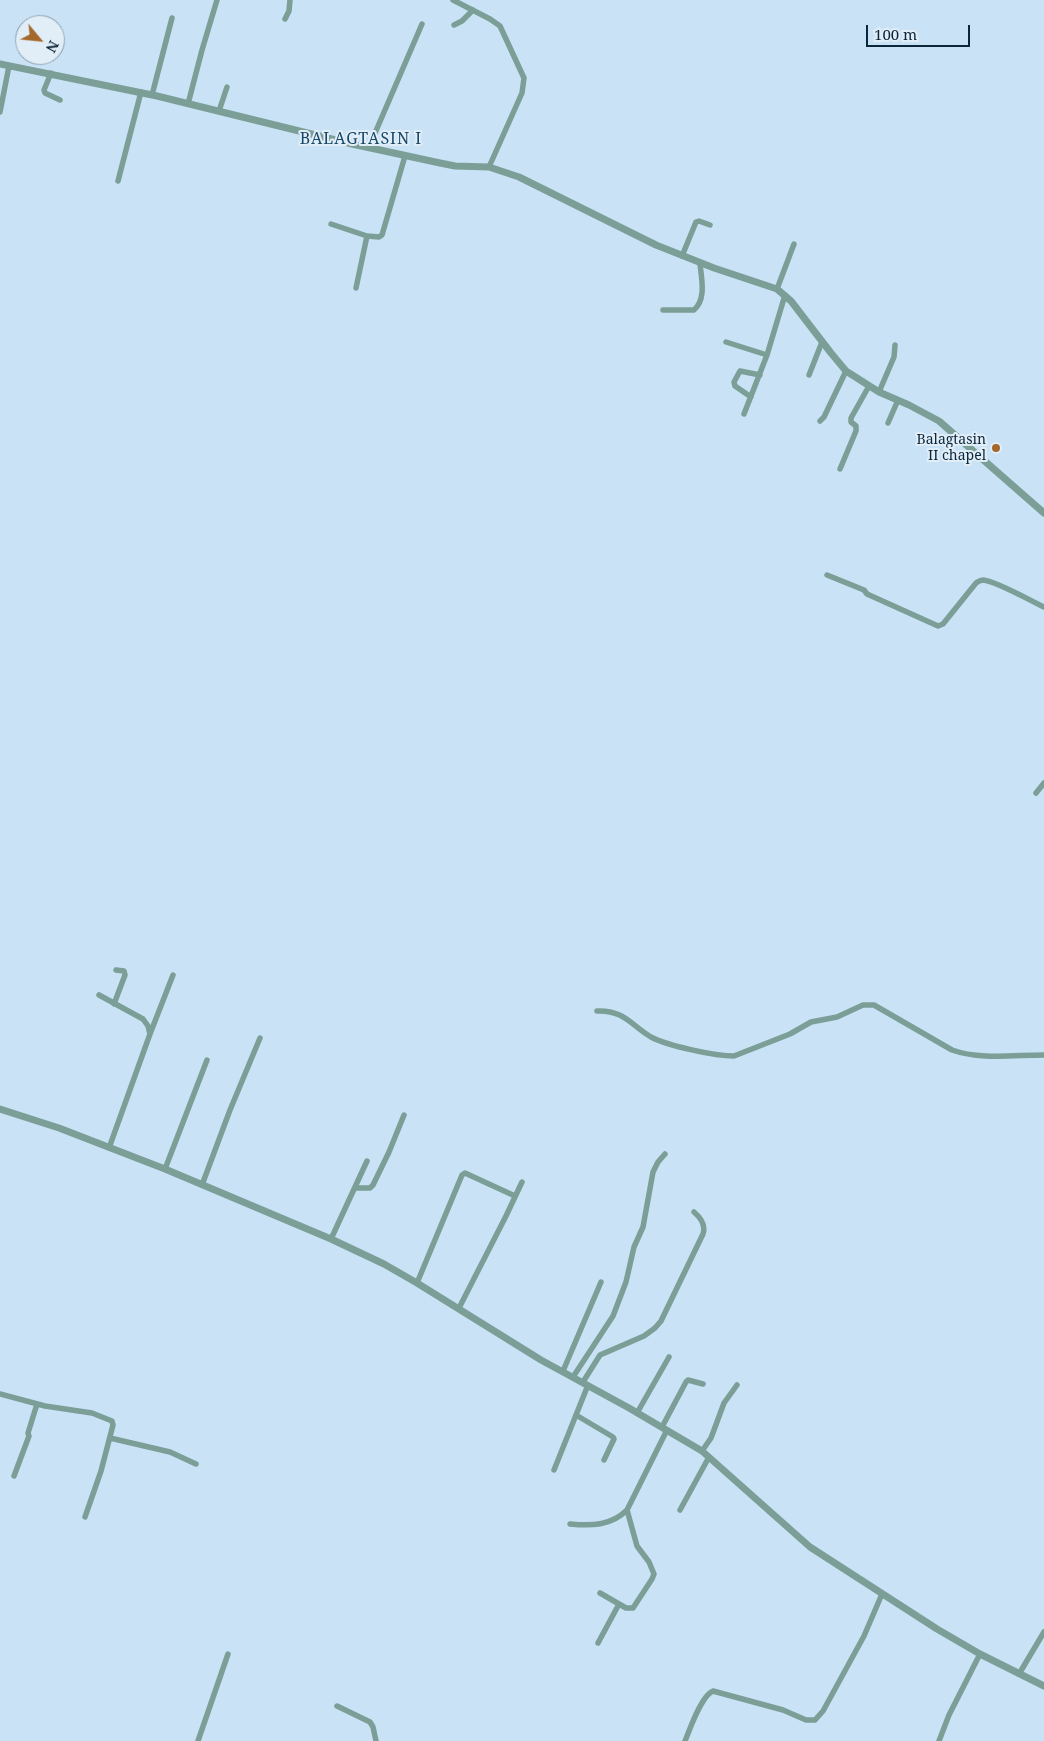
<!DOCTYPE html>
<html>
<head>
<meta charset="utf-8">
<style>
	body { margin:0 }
	#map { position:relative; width:1044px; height:1741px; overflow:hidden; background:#c9e2f6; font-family:"Noto Serif",serif }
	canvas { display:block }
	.north { position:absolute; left:15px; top:15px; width:50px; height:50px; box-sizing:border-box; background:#e1eef8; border:1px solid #8b9eac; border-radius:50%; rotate:118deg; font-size:14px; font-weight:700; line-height:20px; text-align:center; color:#0b2639 }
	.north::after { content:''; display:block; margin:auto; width:18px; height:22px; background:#a5682c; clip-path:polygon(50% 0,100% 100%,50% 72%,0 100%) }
	.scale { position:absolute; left:866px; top:25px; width:104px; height:22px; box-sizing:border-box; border:2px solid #0b2639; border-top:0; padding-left:6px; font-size:15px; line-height:18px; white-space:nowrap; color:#0b2639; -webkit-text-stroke:4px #e1eef8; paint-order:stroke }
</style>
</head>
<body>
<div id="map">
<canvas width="1044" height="1741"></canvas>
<div class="north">N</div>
<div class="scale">100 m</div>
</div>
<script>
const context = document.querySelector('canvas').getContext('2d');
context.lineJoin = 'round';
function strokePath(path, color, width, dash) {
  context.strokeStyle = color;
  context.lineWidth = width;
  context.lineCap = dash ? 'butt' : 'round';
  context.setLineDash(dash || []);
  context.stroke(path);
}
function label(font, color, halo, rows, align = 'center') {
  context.font = font + ' "Noto Serif",serif';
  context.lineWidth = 4;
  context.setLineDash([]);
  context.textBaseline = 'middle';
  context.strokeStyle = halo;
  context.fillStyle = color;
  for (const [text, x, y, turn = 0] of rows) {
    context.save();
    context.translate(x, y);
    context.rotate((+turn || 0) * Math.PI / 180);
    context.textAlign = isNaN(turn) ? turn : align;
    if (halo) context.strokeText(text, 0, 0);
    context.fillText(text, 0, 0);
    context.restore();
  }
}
strokePath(new Path2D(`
	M453,0l37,19 10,7 24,52 -2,15 -33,74
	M285,19l4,-8 1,-11
	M454,25l8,-4 11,-11
	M51,73l-7,17 1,3 15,7
	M152,95l20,-77
	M188,104l14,-54 15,-50
	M219,111l8,-24
	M0,112l9,-46
	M369,147l53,-123
	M118,181l23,-89
	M331,224l36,12 -11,52
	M367,236l12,1 3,-2 23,-79
	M682,256l14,-34 3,-1 11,4
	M777,289l17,-45
	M663,310h31c13,-11 7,-33 6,-47
	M726,342l41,13
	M809,375l13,-33
	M879,392l15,-35 1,-12
	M751,397l-16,-11 -1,-4 6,-11 20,4
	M744,414l23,-59 18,-60
	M820,421l4,-4 22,-46
	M888,423l10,-23
	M840,469l16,-38v-5l-5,-4v-4l18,-32
	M827,575l37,15 3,4 71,32 5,-2 33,-41c3,-2 4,-3 7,-3 13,1 48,21 61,27
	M1036,793l8,-10
	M99,995l44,24 5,7 2,8 -41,114
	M114,1004l11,-29 -1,-4 -8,-1
	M597,1011c27,-1 34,14 54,26 17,9 64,19 83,19l56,-22 21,-12 26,-5 26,-12h11l78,45c28,10 62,5 92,5
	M150,1034l23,-59
	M165,1169l42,-109
	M202,1185l28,-75 30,-72
	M355,1188h15l3,-3 16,-33 15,-37
	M331,1239l36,-78
	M417,1283l45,-108 3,-2 50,23
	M459,1308l47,-92 16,-34
	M563,1371l38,-89
	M573,1377l40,-61 13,-34 8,-35 9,-20 10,-55 5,-10 7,-8
	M583,1382l17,-27 44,-19 11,-8 6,-7 42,-87c3,-9 -2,-16 -9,-22
	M0,1394l45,12 47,7 20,8 1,4 -12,46 -16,46
	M637,1413l32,-56
	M576,1415l37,22 1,2 -10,21
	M662,1427l24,-45 2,-2 15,4
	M110,1438l60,14 26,12
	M702,1451l9,-13 13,-35 13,-18
	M554,1470l34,-85
	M14,1476l15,-40 -1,-3 9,-29
	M680,1510l29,-53
	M570,1524c21,2 41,2 57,-14
	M600,1593l26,15h7l19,-29 2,-5 -5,-12 -12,-16 -10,-36 40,-80
	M598,1643l21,-39
	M1019,1674l25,-42
	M337,1706l33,16 3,5 3,14
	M198,1741l30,-87
	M685,1741c5,-12 16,-45 28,-50l70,19 23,10h9l8,-9 41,-75 18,-42
	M939,1741l10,-26 31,-61`), '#7b9e97', 5.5);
strokePath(new Path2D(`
	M0,64l157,32 195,48 88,19 15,3 34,1 30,10 137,68 58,23 63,21 14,12 40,52 15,18 33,21 30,13 30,16 105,92
	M0,1109l59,19 106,41 166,70 53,25 33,19 124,77 88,48 73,43 108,96 127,82 43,25 64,32`), '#7b9e97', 7);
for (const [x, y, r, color] of [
	[996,448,5,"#a5682c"]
]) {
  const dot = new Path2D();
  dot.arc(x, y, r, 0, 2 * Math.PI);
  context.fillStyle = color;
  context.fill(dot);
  strokePath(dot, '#e1eef8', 2);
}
label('14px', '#0b2639', '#e1eef8', [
	["Balagtasin",986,440],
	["II chapel",986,456]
], 'right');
context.letterSpacing = '1px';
label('16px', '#18496a', '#e1eef8', [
	["BALAGTASIN I",361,139]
]);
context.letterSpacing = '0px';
</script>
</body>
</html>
